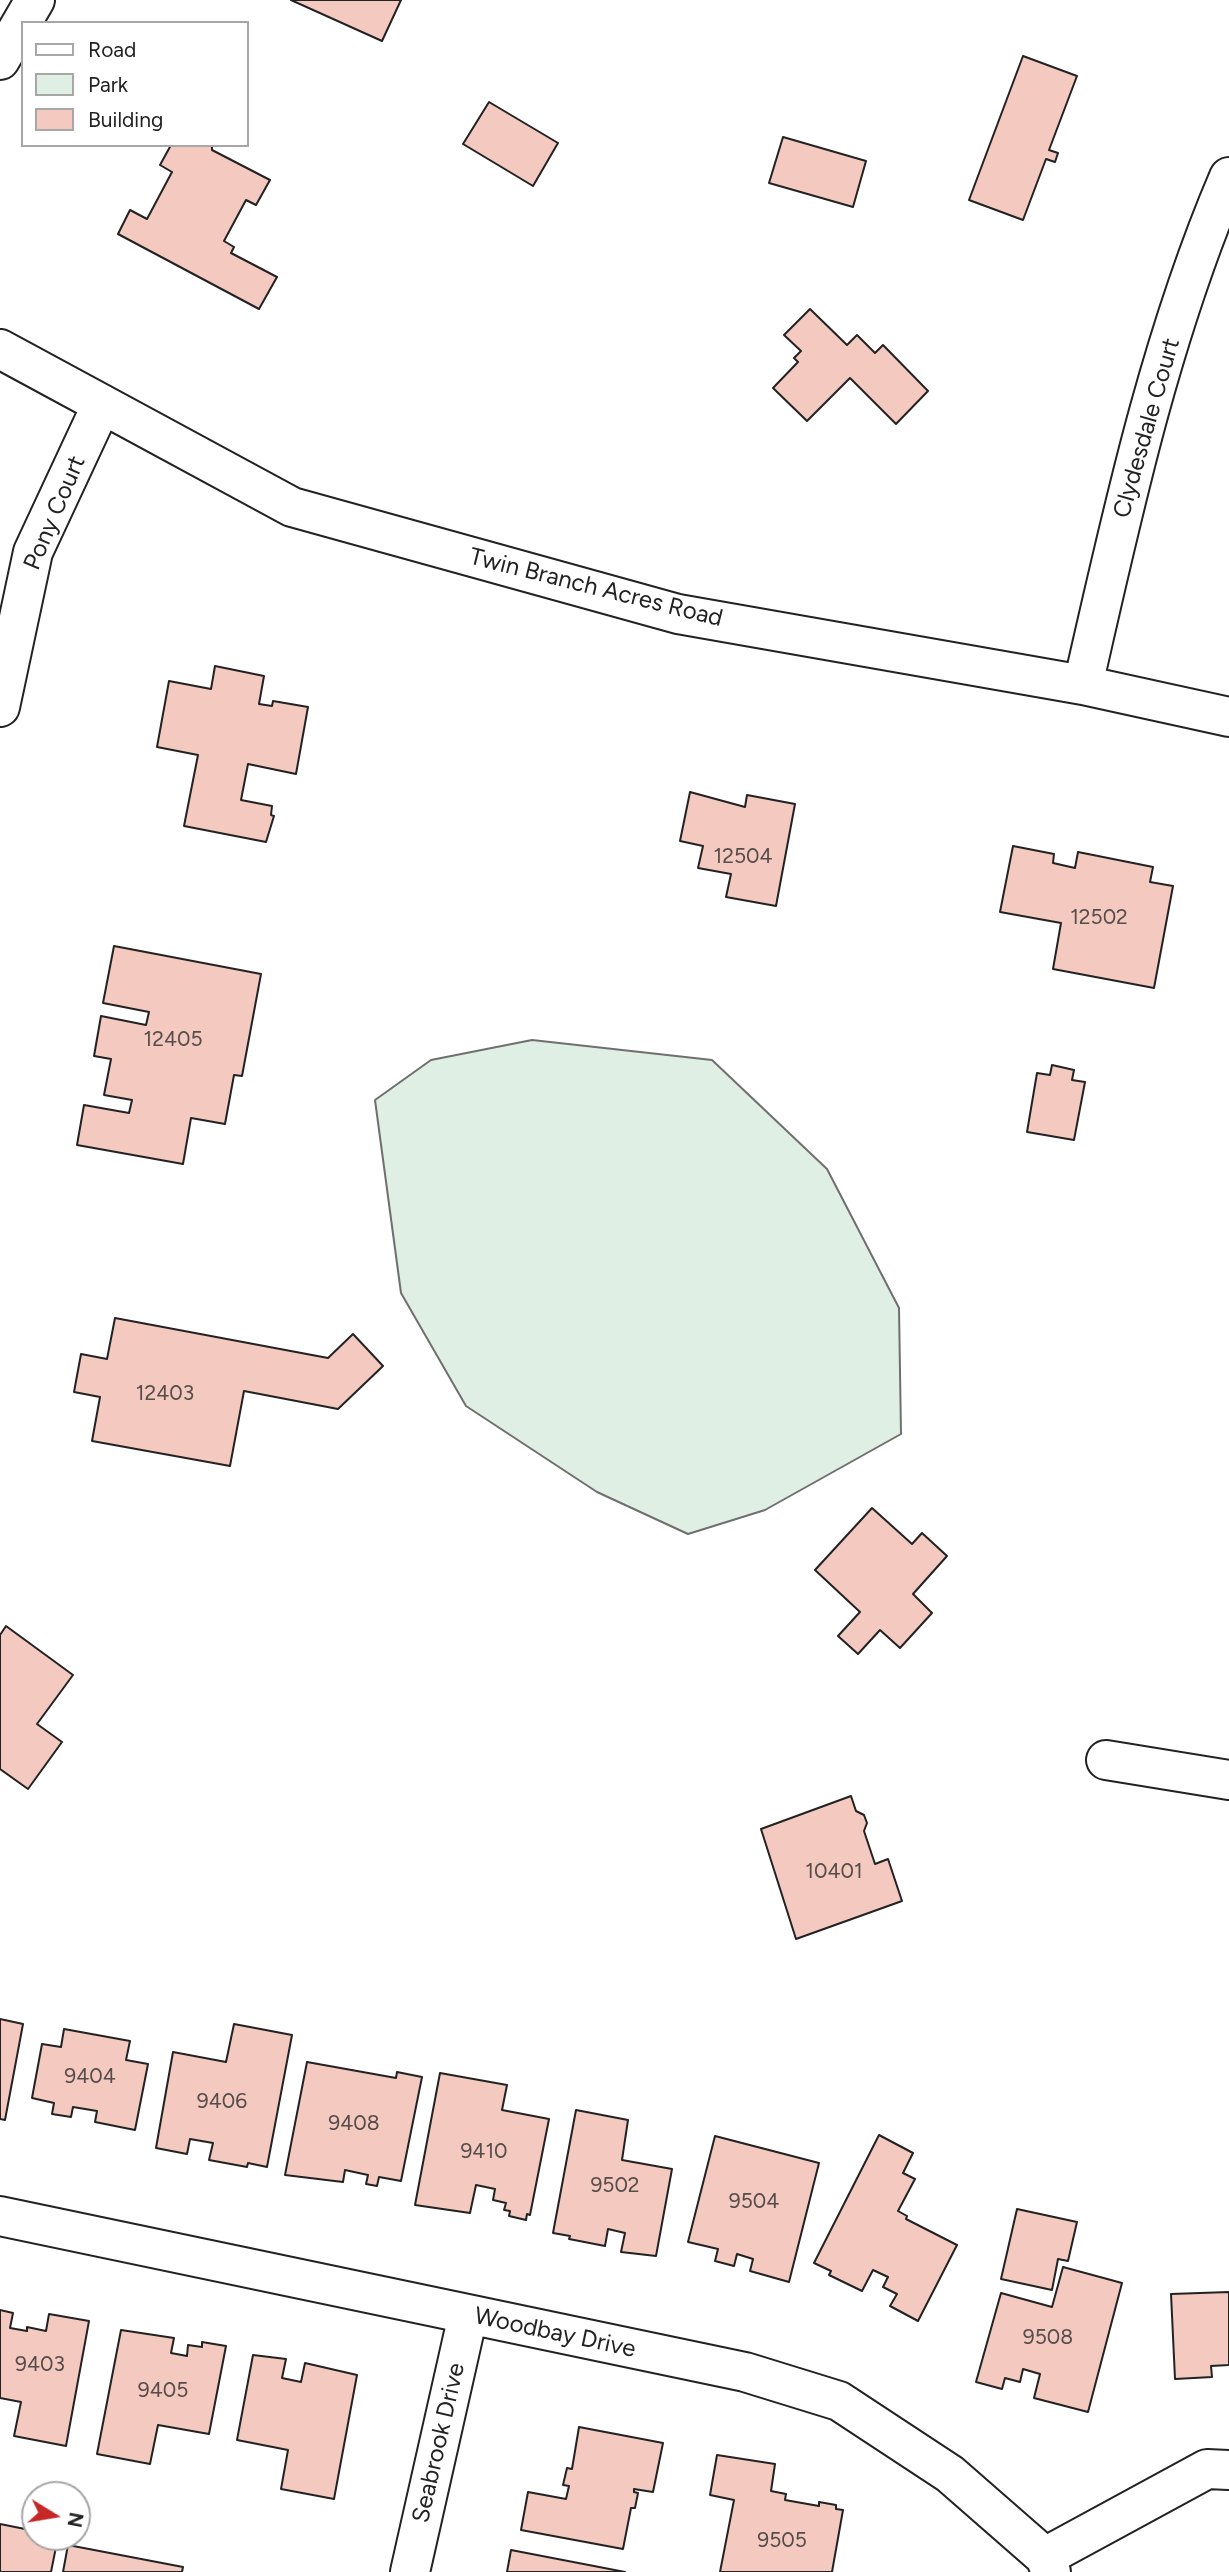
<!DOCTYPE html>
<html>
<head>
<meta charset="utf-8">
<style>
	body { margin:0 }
	#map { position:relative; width:1229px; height:2572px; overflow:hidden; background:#fff; font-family:Figtree,sans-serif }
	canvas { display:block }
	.legend { position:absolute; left:21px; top:21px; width:228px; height:126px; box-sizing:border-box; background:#fff; border:2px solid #a7a7a7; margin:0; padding:9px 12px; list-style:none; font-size:21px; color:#222 }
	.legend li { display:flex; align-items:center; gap:14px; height:35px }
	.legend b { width:35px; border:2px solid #a7a7a7 }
	.north { position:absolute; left:21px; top:2481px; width:70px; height:70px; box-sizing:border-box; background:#fff; border:2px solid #a7a7a7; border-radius:50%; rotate:101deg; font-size:19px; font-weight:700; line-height:28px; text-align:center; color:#222 }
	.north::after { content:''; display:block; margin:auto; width:24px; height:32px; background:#c62828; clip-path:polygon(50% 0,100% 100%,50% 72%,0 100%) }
</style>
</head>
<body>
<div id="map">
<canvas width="1229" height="2572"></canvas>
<ul class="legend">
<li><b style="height:9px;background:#fff"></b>Road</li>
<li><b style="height:19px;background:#e0efe3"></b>Park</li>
<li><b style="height:19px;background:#f3c9c0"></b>Building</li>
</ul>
<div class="north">N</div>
</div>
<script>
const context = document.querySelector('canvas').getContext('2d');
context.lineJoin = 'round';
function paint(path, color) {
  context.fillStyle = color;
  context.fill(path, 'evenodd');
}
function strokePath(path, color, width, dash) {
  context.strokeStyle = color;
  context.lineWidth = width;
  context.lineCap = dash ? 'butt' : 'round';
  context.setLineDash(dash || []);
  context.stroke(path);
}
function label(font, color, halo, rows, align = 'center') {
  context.font = font + ' Figtree,sans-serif';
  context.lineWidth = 5;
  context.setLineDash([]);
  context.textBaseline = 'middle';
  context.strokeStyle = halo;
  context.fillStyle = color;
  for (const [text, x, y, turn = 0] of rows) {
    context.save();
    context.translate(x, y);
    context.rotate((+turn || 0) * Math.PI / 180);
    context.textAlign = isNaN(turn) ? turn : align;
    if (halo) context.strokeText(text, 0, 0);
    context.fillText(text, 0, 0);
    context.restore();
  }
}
const green = new Path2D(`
	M532,1040l180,20 115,109 72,139 2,126 -136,76 -77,24 -91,-42 -131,-86 -65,-113 -26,-193 56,-40z`);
paint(green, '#e0efe3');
strokePath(green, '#6f6f6f', 2);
const building = new Path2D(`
	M291,0h110l-19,41z
	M1023,56l54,20 -28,74 9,3 -3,9 -9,-3 -23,61 -54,-20z
	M489,102l69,41 -25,43 -70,-42z
	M783,137l83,24 -13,46 -84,-24z
	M171,145h41v5l58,30 -14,25 -10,-5 -22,41 10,6 -3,6 46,24 -18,32 -141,-75 12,-24 17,9 25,-47 -12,-7z
	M810,309l37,36 10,-10 18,18 8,-8 45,46 -32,33 -46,-46 -43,43 -34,-33 25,-26 -4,-4 7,-7 -17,-16z
	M215,666l49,10 -5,28 13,2 1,-5 35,6 -12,67 -48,-10 -7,36 31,6 -1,9 3,1 -8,26 -82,-16 14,-71 -41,-8 12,-66 42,8z
	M690,792l55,15 2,-12 48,9 -19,102 -50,-9 5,-23 -33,-6 5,-22 -23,-5z
	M1013,846l41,8 -1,9 22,5 3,-16 75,15 -3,15 23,4 -19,102 -101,-19 8,-46 -61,-11z
	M114,946l147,28 -19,102 -8,-1 -9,49 -34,-6 -8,46 -106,-19 7,-40 45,8 3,-13 -28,-5 7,-36 -17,-3 7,-40 45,9 3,-13 -46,-9z
	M1052,1065l22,5 -2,10 13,2 -11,58 -47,-8 10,-59 13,2z
	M115,1318l213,40 25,-24 30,32 -45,43 -94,-18 -14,75 -138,-25 8,-44 -26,-5 7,-38 26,5z
	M872,1508l40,36 10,-11 25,23 -34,38 19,19 -32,35 -20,-18 -22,24 -20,-18 22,-24 -45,-42z
	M6,1626l67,49 -36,49 25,18 -34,47 -28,-20v-134z
	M851,1796l5,15 8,4 3,8 -3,8 11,33 13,-5 14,42 -106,38 -35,-110z
	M0,2019l23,5 -18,96 -5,-1z
	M234,2024l58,11 -25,132 -19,-4 -1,4 -38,-7 4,-17 -23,-4 -3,15 -31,-6 17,-96 53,10z
	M64,2029l66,12 -4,19 22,4 -13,66 -40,-8 2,-11 -24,-4 -2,10 -19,-3 2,-11 -22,-5 10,-54 19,3z
	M307,2062l89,16 1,-6 25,5 -21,104 -22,-4 -2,9 -11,-2 2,-9 -23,-5 -2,12 -58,-7z
	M440,2073l67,12 -5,25 47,9 -19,96 -3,-1 -1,6 -17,-4 1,-5 -6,-1 2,-7 -13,-3 2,-11 -19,-4 -6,28 -55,-8z
	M576,2110l52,10 -6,40 50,9 -16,87 -35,-4 4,-19 -17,-4 -3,17 -36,-7 1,-3 -17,-3z
	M879,2135l34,18 -10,20 12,6 -17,32 9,5 -1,3 51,26 -39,76 -28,-15 7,-12 -14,-7 5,-10 -15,-7 -11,21 -33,-16 2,-4 -17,-8z
	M715,2136l104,27 -30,119 -39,-11 3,-12 -16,-5 -3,12 -19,-5 3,-12 -30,-7z
	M1017,2209l60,13 -9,39 -10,-2 -6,31 -51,-11z
	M1063,2267l59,16 -34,129 -54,-14 6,-24 -17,-5 -3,13 -15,-4 -3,11 -26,-7 25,-89 51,14z
	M1229,2292v73l-18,1 1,11 -37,2 -4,-85z
	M0,2310l13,3 -3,15 17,3v-4l19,4 3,-17 40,7 -23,125 -52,-10 7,-34 -21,-4z
	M121,2330l53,8 -3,15 16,3 1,-11 14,2v-5l24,4 -17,88 -51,-9 -8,39 -53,-10z
	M253,2355l33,4 -4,19 19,4 4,-19 52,12 -23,124 -53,-10 7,-39 -51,-10z
	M579,2427l84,16 -10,49 -19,-3v3l4,1 -3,15h-4l-8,41 -102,-19 7,-38 38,7 3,-13 -6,-1 4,-17 5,1z
	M717,2455l58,9 -4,27 15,3 -1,6 34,6v-4l17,3v4l7,1 -11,62h-112l14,-72 -24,-5z
	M0,2524l35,7v6h23l-7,35h-51z
	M68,2545l115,22 -1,5h-119z
	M511,2550l114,22h-118z`);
paint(building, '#f3c9c0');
strokePath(building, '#222', 2);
const minor = new Path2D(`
	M0,60l35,-60
	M0,349l292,158 386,107 405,71 146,32
	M1083,685c39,-171 77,-347 146,-508
	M0,707l33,-155 69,-148
	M1106,1760l123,20
	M0,2216l745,156 94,29 111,73 95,83 6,15
	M1045,2557l162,-88 22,1
	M410,2572l58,-257`);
strokePath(minor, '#222', 42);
strokePath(minor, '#fff', 38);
label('21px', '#564c4a', null, [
	["12504",743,857],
	["12502",1099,918],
	["12405",173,1040],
	["12403",165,1394],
	["10401",834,1872],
	["9404",90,2077],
	["9406",222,2102],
	["9408",354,2124],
	["9410",484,2152],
	["9502",615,2186],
	["9504",754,2202],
	["9508",1048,2338],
	["9403",40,2365],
	["9405",163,2391],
	["9505",782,2541]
]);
label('24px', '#222', '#fff', [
	["Clydesdale Court",1147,428,-74],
	["Pony Court",55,513,-67],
	["Twin Branch Acres Road",596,588,14],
	["Woodbay Drive",555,2333,12],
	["Seabrook Drive",439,2443,-77]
]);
</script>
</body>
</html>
